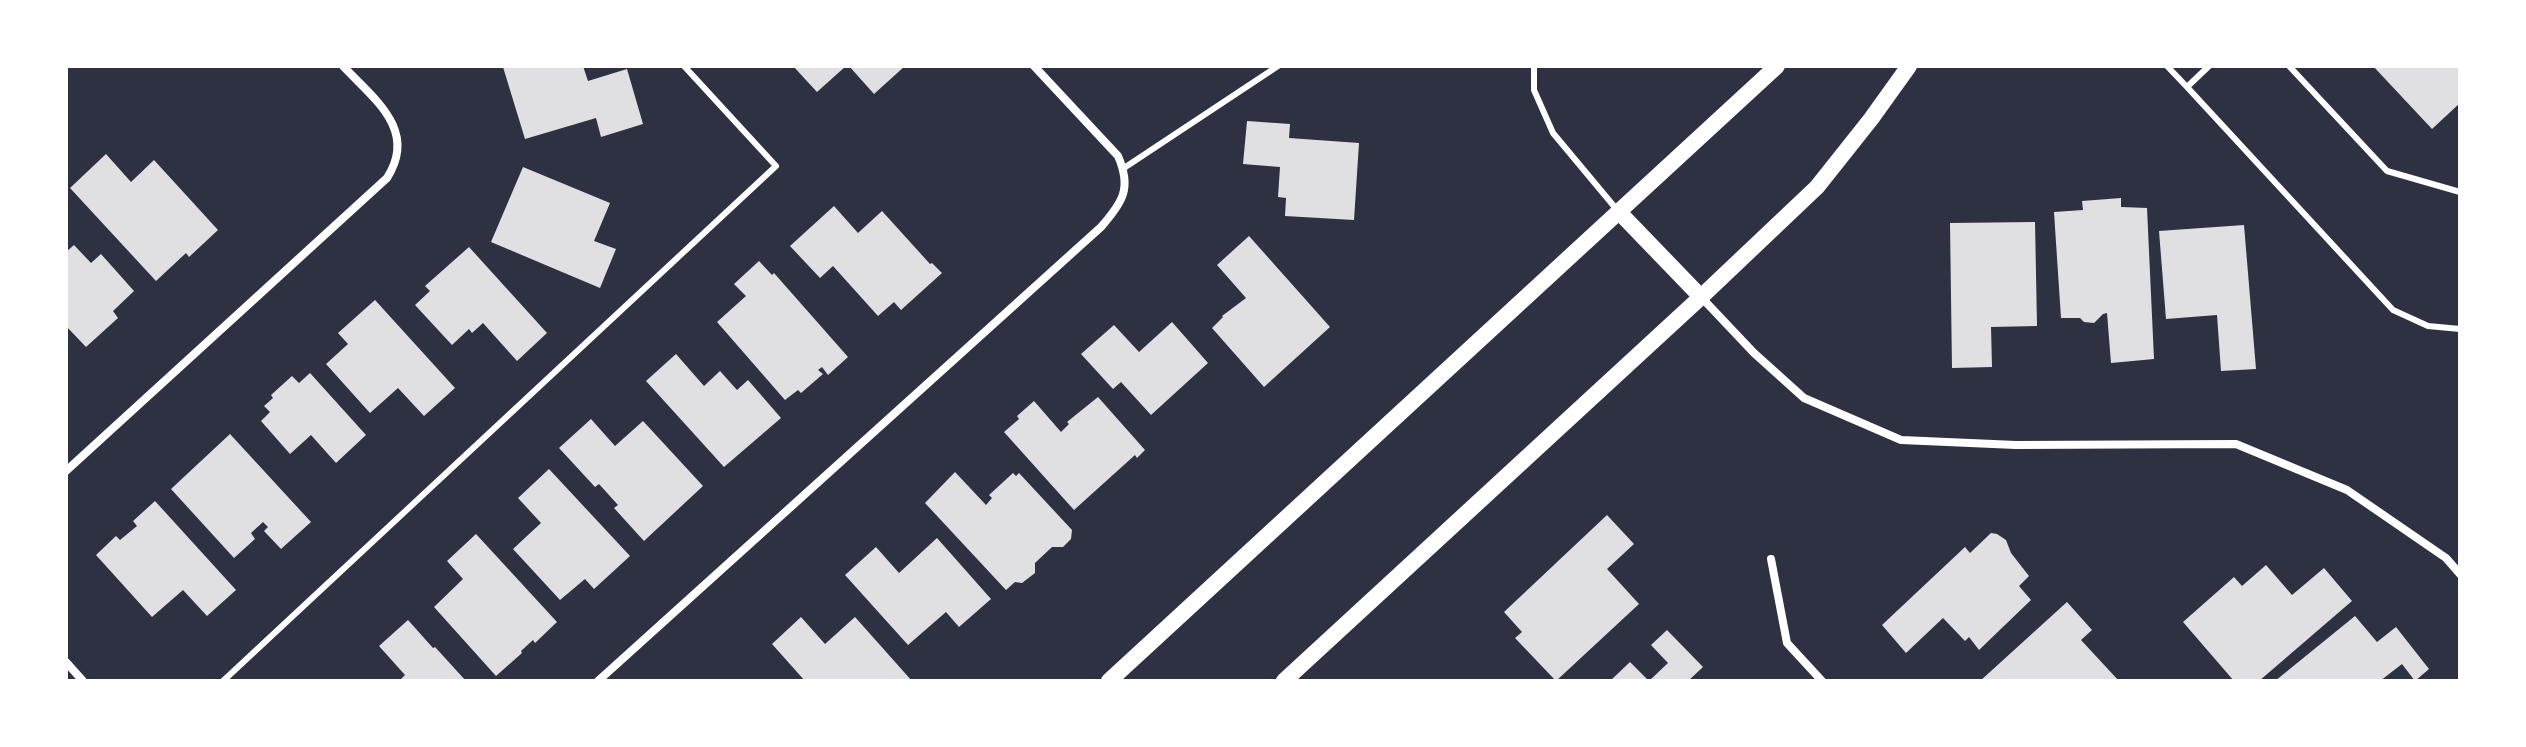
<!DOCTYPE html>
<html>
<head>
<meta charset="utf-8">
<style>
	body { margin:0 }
	#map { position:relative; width:2526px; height:747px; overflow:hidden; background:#2d3142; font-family:"Fira Sans",sans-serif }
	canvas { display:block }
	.frame { position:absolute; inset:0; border:68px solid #fff; pointer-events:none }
</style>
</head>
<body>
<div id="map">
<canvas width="2526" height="747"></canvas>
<div class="frame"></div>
</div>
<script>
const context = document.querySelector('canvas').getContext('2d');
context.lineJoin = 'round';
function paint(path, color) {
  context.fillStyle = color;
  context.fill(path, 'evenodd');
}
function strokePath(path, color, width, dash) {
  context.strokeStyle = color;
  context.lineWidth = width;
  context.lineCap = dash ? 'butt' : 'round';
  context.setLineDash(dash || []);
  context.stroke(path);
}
paint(new Path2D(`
	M506,66h77l5,15 39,-12 16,55 -42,13 -5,-19 -71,21 -22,-72z
	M793,66h53l-29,26z
	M849,66h56l-31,28z
	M2373,66h87v37l-28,26z
	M1247,121l43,3 -1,14 70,5 -5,77 -69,-4 1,-18 -8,-1 2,-30 -37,-3z
	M106,154l25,28 23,-22 64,70 -29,27 -3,-4 -30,28 -86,-93z
	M523,167l87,36 -16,38 22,8 -16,39 -109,-46z
	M2121,198v9l26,1 7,151 -43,4 -4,-50 -4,1 -9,9 -10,-1 -4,-4h-19l-7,-106 29,-2 -1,-9z
	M834,206l24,27 24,-22 48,53 2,-1 10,10 -41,37 -7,-8 -16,14 -45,-50 -13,12 -30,-32z
	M2035,222l2,104 -46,1 1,40 -40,1 -2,-145z
	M2244,225l12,144 -35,2 -4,-56 -51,4 -7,-88z
	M1249,236l81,91 -66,60 -52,-59 11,-11 -1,-1 24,-18 -29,-33z
	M74,245l17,18 10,-9 33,37 -21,20 5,7 -32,29 -20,-21v-74z
	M469,247l78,86 -30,28 -34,-38 -11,10 -3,-4 -17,16 -37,-40 15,-14 -5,-5z
	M759,261l13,14 2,-2 74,84 -20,18 -6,-8 -4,3 5,4 -22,19 -3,-3 -13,10 -68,-78 29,-26 -12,-12z
	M375,300l80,88 -31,28 -26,-28 -28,25 -44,-49 22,-20 -10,-11z
	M1172,322l36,41 -57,52 -30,-33 -8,7 -32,-35 33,-29 25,27z
	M676,354l28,32 16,-15 17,19 11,-10 33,38 -57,49 -78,-86z
	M310,373l56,62 -30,28 -25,-28 -21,19 -29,-33 9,-9 -6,-6 9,-8 -2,-3 21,-19 7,7z
	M1098,397l47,53 -8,8 -2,-3 -61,55 -70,-78 15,-13 -2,-3 17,-15 27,31 8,-8 -2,-2z
	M591,419l24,27 28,-25 60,65 -59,55 -30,-33 4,-3 -19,-21 -4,3 -36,-39z
	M230,434l81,88 -30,27 -17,-18 4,-4 -5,-5 -12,11 4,6 -21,19 -63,-69z
	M549,469l81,87 -36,33 -9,-10 -25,21 -47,-51 28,-26 -23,-25z
	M955,472l31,33 6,-7 -3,-3 24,-22 3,3 3,-3 53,57 -1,9 -8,8h-11l-17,16v10l-13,10 -7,-1 -9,8 -81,-87z
	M155,501l81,89 -29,26 -24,-26 -31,27 -56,-62 20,-19 4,4 17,-14 -4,-5z
	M1607,515l27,29 -27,25 32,35 -83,77 -41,-43 7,-6 -18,-20z
	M1991,533l6,1 9,6 5,13 18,23 -10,10 12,14 -52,50 -10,-13 -4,4 -22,-23 -37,35 -24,-28 83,-78 5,6z
	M476,534l81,88 -22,21 -2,-3 -12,11 1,2 -26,23 -62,-69 29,-28 -16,-18z
	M937,538l54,61 -32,28 -13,-15 -38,33 -63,-70 31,-28 23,26z
	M2266,565l26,30 32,-27 28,33 -93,80h-25l-51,-59 51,-45 8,9z
	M2067,602l25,28 -11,10 38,41h-139z
	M2355,616l22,26 19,-15 33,42 -14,12 -13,-17 -22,17h-105z
	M801,617l24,27 30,-27 57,64h-107l-33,-37z
	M408,620l25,28 2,-1 31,34h-67l6,-6 -26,-29z
	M1667,630l36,37 -15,14h-39l19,-18 -17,-18z
	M1630,662l19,19h-39z`), '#e0e0e3');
strokePath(new Path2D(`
	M1534,66v24l19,43 65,78
	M2167,66l20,21 22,-21
	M2289,66l98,105 73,21
	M2187,87l206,223 35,16 32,3
	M1124,168l154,-102
	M223,681l553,-515 -92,-100`), '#fff', 6);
strokePath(new Path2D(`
	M1701,297l53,56 50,45 97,42 115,5 220,-1 111,46 99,68 14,16
	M66,471l321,-293c31,-48 -13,-79 -44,-112
	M1771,559l16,84 35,38
	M66,662l17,19
	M598,681l503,-454c22,-25 31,-39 17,-71l-84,-90`), '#fff', 8);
strokePath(new Path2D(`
	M1619,212l82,85
	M1109,681l668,-615
	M1284,681l417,-384 116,-110 54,-68 38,-53`), '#fff', 16);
</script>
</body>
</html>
